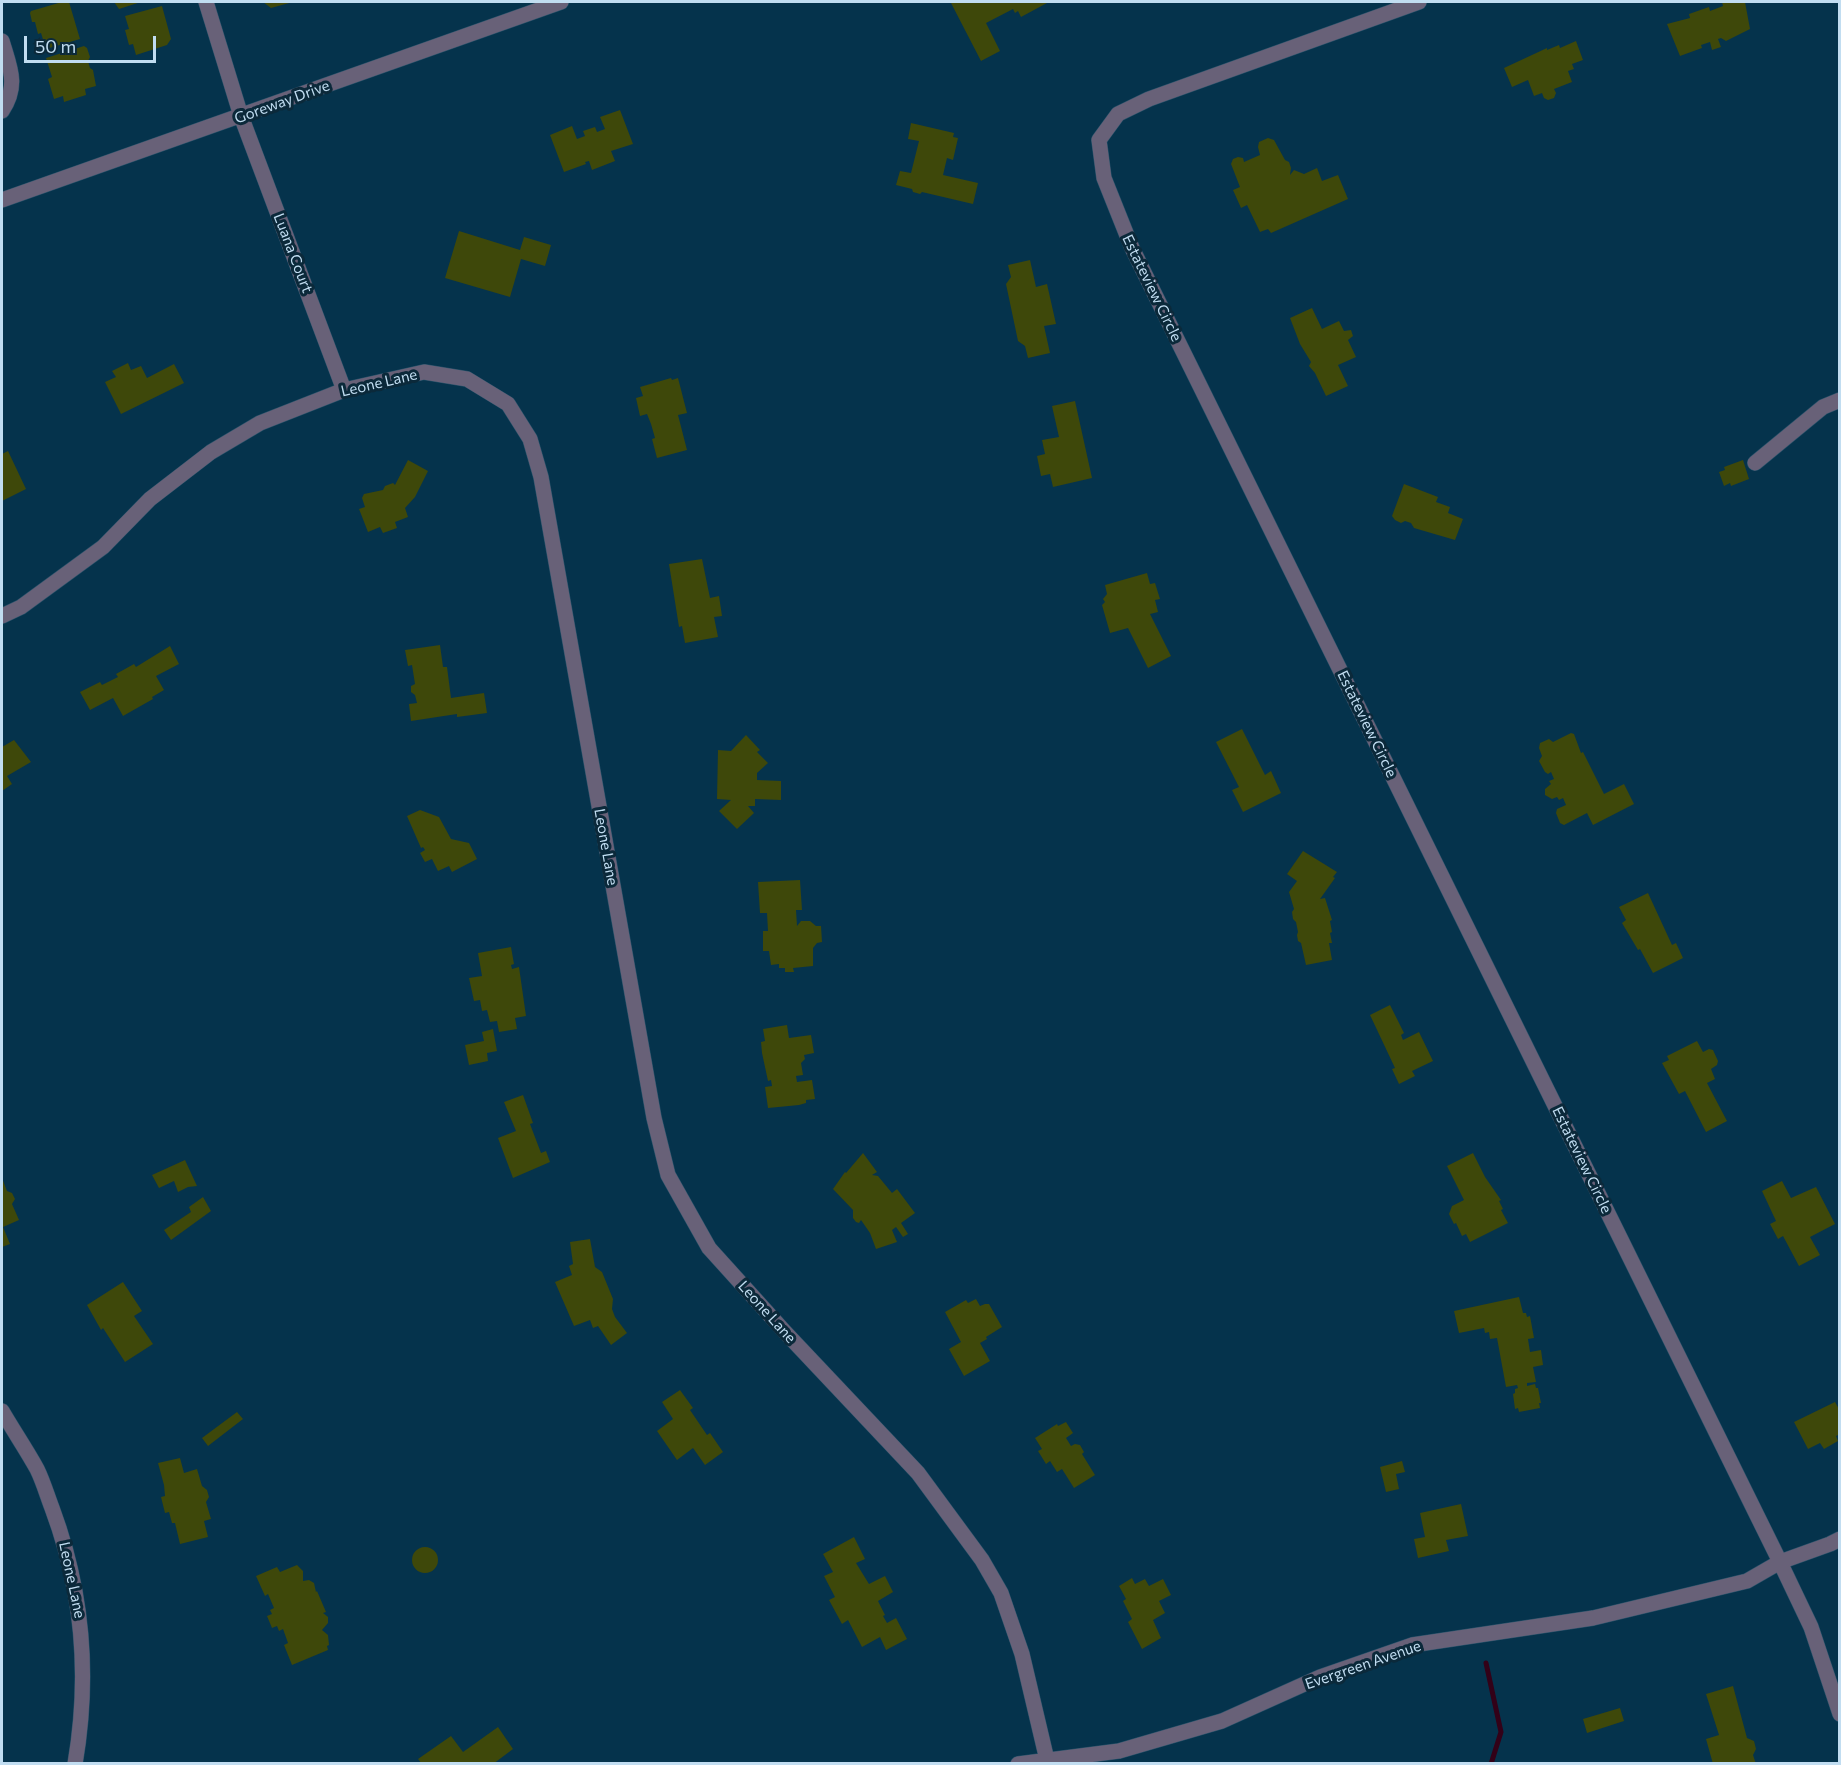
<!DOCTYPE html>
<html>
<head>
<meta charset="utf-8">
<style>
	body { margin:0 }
	#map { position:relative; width:1841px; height:1765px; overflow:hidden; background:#05334c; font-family:Commissioner,sans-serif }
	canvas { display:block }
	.frame { position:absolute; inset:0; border:3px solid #c1ddf1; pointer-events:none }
	.scale { position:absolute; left:24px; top:36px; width:132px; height:27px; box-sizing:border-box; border:3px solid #c1ddf1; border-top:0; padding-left:8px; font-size:18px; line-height:21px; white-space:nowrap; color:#c1ddf1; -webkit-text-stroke:4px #0b293a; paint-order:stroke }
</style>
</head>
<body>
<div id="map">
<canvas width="1841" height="1765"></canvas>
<div class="frame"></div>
<div class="scale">50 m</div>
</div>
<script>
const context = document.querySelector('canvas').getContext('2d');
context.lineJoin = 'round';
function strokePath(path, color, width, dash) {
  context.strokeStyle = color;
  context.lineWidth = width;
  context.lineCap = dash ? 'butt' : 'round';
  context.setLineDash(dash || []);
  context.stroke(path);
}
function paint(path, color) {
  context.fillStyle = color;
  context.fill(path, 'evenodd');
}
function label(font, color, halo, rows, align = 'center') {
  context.font = font + ' Commissioner,sans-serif';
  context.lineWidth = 6;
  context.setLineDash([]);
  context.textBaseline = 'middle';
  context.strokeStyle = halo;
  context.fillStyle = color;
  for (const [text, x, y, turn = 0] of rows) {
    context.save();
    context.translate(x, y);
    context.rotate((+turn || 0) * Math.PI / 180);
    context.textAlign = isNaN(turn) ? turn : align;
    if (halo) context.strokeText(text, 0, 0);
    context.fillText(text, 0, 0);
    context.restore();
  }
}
strokePath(new Path2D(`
	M1486,1663l15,69 -10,32`), '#330118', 5);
paint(new Path2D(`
	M62,2h7l11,37 -34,10 -5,-16 -3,1 -3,-12h-3l-2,-9 1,-2z
	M114,2h27l-22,7z
	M263,2h30l-22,6z
	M953,2h93l1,1 -26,14 -3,-6 -3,2 -2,-4 -27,14 14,28 -19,10 -30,-58z
	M1722,2h23l5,27 -24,12 -5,-3 -3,1 3,8 -9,3 -2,-8 -9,3 1,3 -22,8 -13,-32 23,-6 -1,-4 20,-7 1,4 13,-5z
	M162,6l9,33 -4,6 -31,10 -3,-11 -4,1 -4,-15 4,-1 -4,-13z
	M1576,41l7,19 -11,4 2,5 -6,2 4,11 -18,7 2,4 -2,5 -6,2 -4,-2 -2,-5 -8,3 -6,-16 -16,7 -8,-19 43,-20v2l12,-5 1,3z
	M84,46l3,2 3,9 -2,4 2,7 3,2 3,16 -11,3 1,6 -22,7 -1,-6 -9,3 -6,-20 4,-2 -6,-19z
	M620,110l13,34 -22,7 4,10 -23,9 -3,-9 -4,1 1,2 -22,8 -14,-37 22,-9 5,13 8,-3 -2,-5 12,-4 2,5 8,-3 -5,-12z
	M911,123l43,10 -1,4 5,1 -5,22 -6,-2 -4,17 35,8 -5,21 -51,-12 -2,2 -7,-2 -1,-3 -16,-4 4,-14 11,2 8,-32 -11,-2z
	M1268,138l6,2 11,20 4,2 2,6 -1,7 4,-5 10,4 13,-6 5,13 16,-6 10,24 -77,34 -3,-4 -8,3 -13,-27 -6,3 -8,-18 7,-3 -9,-23 2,-5 5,-2 5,1 1,4 16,-7 -2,-8 1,-5z
	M459,231l61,19 4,-13 27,8 -6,21 -24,-7 -11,38 -65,-19z
	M1030,260l6,27 11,-3 9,40 -12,2 6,27 -22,5 -3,-12 -7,-5 -12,-57 5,-7 -3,-12z
	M1312,308l10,21 17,-8 5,10 7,-1 2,6 -5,4 8,17 -18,8 10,21 -22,10 -11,-23 -6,-7 2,-4 -11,-18 -10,-26z
	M128,363l3,7 10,-4 6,12 27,-14 10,19 -63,31 -16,-32 11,-5 -4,-6z
	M671,378l1,2 6,-2 9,35 -9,2 9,35 -30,8 -5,-19 3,-1 -4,-14 -4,-10 -7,2 -4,-18 7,-2 -3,-9z
	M1075,401l17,77 -39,9 -3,-13 -9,2 -4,-20 8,-2 -3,-14 17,-3 -7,-31z
	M8,451l18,38 -24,12v-47z
	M408,460l20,11 -13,26 -10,11 3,9 -13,5 2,6 -14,5 -3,-6 -12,5 -9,-23 6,-2 -3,-9 2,-4 19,-4 2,-4 8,-3 2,2z
	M1743,460l6,19 -18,7 -1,-3 -6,3 -5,-14 6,-2 -1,-3z
	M1404,484l34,13 -2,5 14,5 -2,6 15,6 -8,21 -41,-12 -3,-5 -6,-2 -4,2 -6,-3 -3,-4z
	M702,559l8,39 9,-2 3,20 -8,1 4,20 -33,6 -3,-17 -3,1 -10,-63z
	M1147,573l3,11 5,-1 5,16 -5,1 3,12 -8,2 21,42 -23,12 -20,-40 -18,5 -8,-28 3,-3 -2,-3 4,-5 -2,-9z
	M440,645l3,22h4l4,31 33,-5 3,20 -30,4v-3l-46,7 -2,-17 8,-1 -2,-8 -4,-3v-6l4,-2 -3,-19 -4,1 -3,-16z
	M170,646l9,18 -23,12 8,14 -12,7 1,2 -30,17 -10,-18 -23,12 -10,-18 20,-10 2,3 16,-8 -2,-3 18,-10 2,3z
	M1242,729l23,46 6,-4 10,22 -38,19 -11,-22 7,-3 -23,-45z
	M1571,733l3,1 7,19 2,-1 21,42 20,-10 10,20 -41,21 -6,-12 -23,12 -4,-2 -4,-10 1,-4 9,-4 -3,-7 -4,2 -2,-3 -5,2 -7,-4v-6l6,-5 -2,-3 5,-2 -3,-7 -3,2 -3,-2 -6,-11 3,-5 -3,-8 1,-5 9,-4 4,3z
	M746,735l14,15 -3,2 11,11 -11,10v7l24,1v19l-26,-1v7h-7l6,7 -17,16 -18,-18 12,-11 -14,-1 1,-49 13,1z
	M14,740l17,22 -24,14 5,8 -10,7v-44z
	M420,810l19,7 12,22 18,4 8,16 -25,13 -3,-6 -11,5 -6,-12 -7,3 -5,-9 5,-3 -2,-3 -2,1 -14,-32z
	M1303,851l34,21 -4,5 2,1 -15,21 5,-1 7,22 -2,1 2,11 -2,1 2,10h-3l3,17 -26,5 -5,-22 -3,-2 -1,-6 1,-3 -2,-10 -3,-3 -1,-7 2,-3 -5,-17 8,-11 -10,-7z
	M800,880l2,30h-6l1,16 4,-5h9l6,5h5l1,16 -5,1 -4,5v18l-20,2 1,4h-9v-4h-6v-4l-8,1 -2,-14h-6v-20h5l-1,-18h-7l-2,-31z
	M1648,893l24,52 4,-2 7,15 -30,15 -13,-24 -2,1 -16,-27 4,-3 -7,-13z
	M511,947l3,17 -3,1 1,4 7,-2 7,49 -11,2 2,11 -18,3 -2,-11 -7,1 -3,-12 -5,1 -2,-11 -6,1 -5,-23 13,-2 -4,-23z
	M1390,1005l14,28 -3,2 2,5 16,-8 14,29 -21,10 3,5 -16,8 -7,-15 3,-1 -25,-53z
	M787,1025l2,13 22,-3 3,18 -10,2 1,4 -4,4 2,12 -7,1 1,6 15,-2 3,19 -9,1v3l-7,2 -31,3 -3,-21 7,-1 -1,-6 -3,1 -6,-28 -1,-11 4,-1 -2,-12z
	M493,1029l4,22 -10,2 1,8 -19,4 -4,-20 19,-4 -2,-9z
	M1697,1041l6,11 6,-3 4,1 5,11 -1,4 -6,4 4,10 -8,4 20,38 -21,11 -21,-41 -6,3 -17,-31 7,-3 -2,-4z
	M523,1095l10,28 -3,1 11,29 5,-2 4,11 -37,16 -15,-40 18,-7 -12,-29z
	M863,1153l14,19 -5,3 6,1 14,17 5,-4 18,24 -14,10 7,11 -5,3 -7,-10 -4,3 5,12 -21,7 -6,-16 -9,-13 -2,3 -3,-1 -3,-4v-8l-20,-21 12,-17 1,1z
	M1473,1153l12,24 16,23 -2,1 4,8 -2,1 7,13 -38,19 -4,-8 -4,2 -6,-13 -2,1 -5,-10 3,-8 12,-6 -17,-34z
	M185,1160l12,26 -9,1 -10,5 -4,-11 -15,7 -7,-13z
	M2,1178l5,13 5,2 3,6 -3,5 7,16 -16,7 7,17 -8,3z
	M1782,1181l9,17 25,-11 19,37 -25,13 10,18 -21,11 -16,-30 -5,3 -8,-15 6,-3 -14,-30z
	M203,1197l8,14 -40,29 -7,-10 27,-18 -2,-5z
	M590,1239l5,28 7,5 11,27 -1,10 3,8 12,16 -16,12 -13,-19 -5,2 -3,-8 -16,6 -19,-44 17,-7 -3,-9 4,-2 -3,-22z
	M123,1282l19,29 -8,5 19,28 -28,18 -22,-34 -2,2 -14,-25z
	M1519,1297l4,16h3l1,4 3,-1 4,22 -6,1 2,13 11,-2 2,15 -10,2 3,15 -9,1v3l8,-2 1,4h2l3,15h-2l1,5 -21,4 -1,-4 -3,1 -2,-15 2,-1v-4l3,-1 -1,-3 -11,2 -9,-49 -7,1 -1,-7 -4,1 -1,-5 -25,5 -5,-22z
	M976,1299l4,7 5,-2h4l13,23 -16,10 1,2 -7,4 10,18 -26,15 -15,-27 12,-7 -16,-30 21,-12 2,3z
	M680,1390l13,18 -3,2 17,25 3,-2 13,19 -18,13 -12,-17 -16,12 -20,-29 16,-12 -11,-17z
	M1835,1402l5,9v23l-4,2 2,5 -14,8 -4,-6 -12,6 -14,-27z
	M237,1412l6,7 -35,27 -6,-8z
	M1066,1422l7,11 -7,5 5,8 4,-2 5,1 4,7 -2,2 13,21 -21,13 -12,-19 -5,3 -7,-11 -4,3 -8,-13 4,-2 -7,-11 22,-14 1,2z
	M180,1458l4,15 13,-4 5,17 5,4 2,7 -3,5 5,17 -7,2 4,16 -28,7 -5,-21h-3l-3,-11 -4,1 -4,-16 4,-1 -1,-11 -6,-22z
	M1402,1461l3,11 -9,2 3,15 -13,3 -6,-25z
	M1461,1504l7,32 -22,4 3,11 -31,7 -4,-19 11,-2 -5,-24z
	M854,1537l11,22 -9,4 13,21 16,-8 8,16 -15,9 7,14 -2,1 4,7 9,-5 11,21 -21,11 -6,-13 -18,10 -14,-27 -6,4 -13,-24 6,-3 -11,-21 9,-4 -10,-18z
	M412 1560a13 13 0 1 1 26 0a13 13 0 1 1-26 0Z
	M297,1565l6,6v10l6,-1 5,3 2,9 1,-1 9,21 -3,1 5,4v6l-6,7 6,5 1,10 -2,1 1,4 -36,15 -8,-20 4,-2 -5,-14 -4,2 -2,-5 -5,2 -5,-12 5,-2 -2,-4 4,-2 -6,-14 -3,2 -9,-20 21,-9 3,5z
	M1132,1578l3,6 10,-5 4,7 14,-7 8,16 -12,6 6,12 -12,7 8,18 -19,11 -14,-27 4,-3 -9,-18 3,-2 -7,-13z
	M1733,1686l14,52 7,3 2,8 -3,6 3,9h-43l-7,-25 13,-4 -13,-41z
	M1620,1708l4,13 -37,12 -4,-14z
	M498,1727l15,22 -20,15h-71l-4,-5 33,-23 12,16z`), '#3e480a');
const minor = new Path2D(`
	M206,2l35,114 103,274
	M1419,2l-270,97 -31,15 -19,26 5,38 28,70 648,1314 31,65 29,87
	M2,41c8,27 17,44 0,70
	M2,200l559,-198
	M1755,463l68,-56 17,-7
	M2,616l19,-9 82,-60 47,-48 61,-47 49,-29 84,-33 80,-18 43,7 41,25 22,35 11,38 113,641 14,57 41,73 75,83 134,142 64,87 19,33 21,61 25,106
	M2,1411c11,19 24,38 35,58 6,12 10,26 15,39 31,83 38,168 23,256
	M1018,1764l101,-13 103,-30 98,-44 92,-32 181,-27 154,-37 33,-19 50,-18 10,-5`);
strokePath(minor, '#27526a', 16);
strokePath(minor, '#686178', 15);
label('15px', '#c1ddf1', '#0b293a', [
	["Goreway Drive",282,102,-20],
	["Luana Court",293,253,69],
	["Estateview Circle",1152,288,64],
	["Leone Lane",379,383,-13],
	["Estateview Circle",1367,724,64],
	["Leone Lane",606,847,80],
	["Estateview Circle",1582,1160,64],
	["Leone Lane",767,1312,48],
	["Leone Lane",72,1580,78],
	["Evergreen Avenue",1363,1665,-19]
]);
</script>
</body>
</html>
